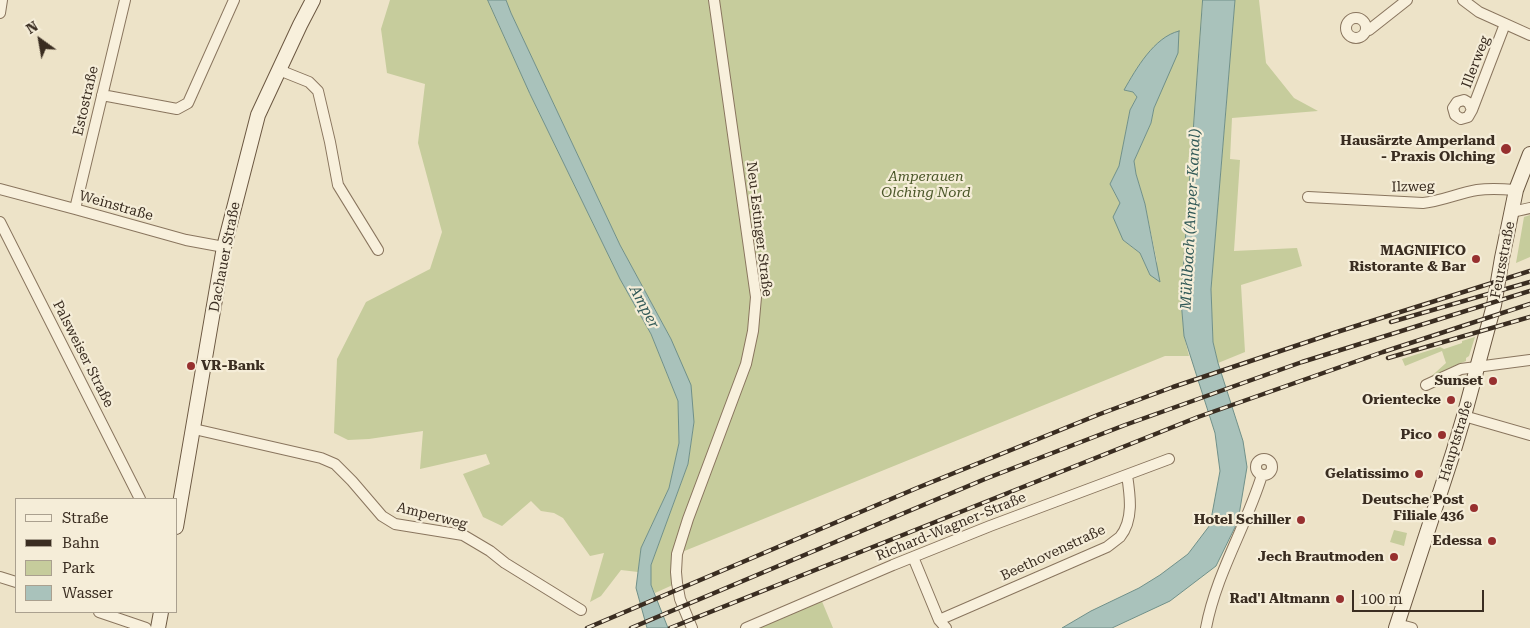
<!DOCTYPE html>
<html>
<head>
<meta charset="utf-8">
<style>
	body { margin:0 }
	#map { position:relative; width:1530px; height:628px; overflow:hidden; background:#ede3c8; font-family:"Roboto Serif",serif }
	canvas { display:block }
	.legend { position:absolute; left:15px; top:498px; width:162px; height:115px; box-sizing:border-box; background:#f5edd8; border:1px solid #aaa08f; margin:0; padding:6px 9px; list-style:none; font-size:15px; color:#3a2d21 }
	.legend li { display:flex; align-items:center; gap:10px; height:25px }
	.legend b { width:25px; border:1px solid #aaa08f }
	.north { position:absolute; left:15px; top:15px; width:50px; height:50px; -webkit-text-stroke:4px #f5edd8; paint-order:stroke; rotate:328deg; font-size:14px; font-weight:700; line-height:20px; text-align:center; color:#3a2d21 }
	.north::after { content:''; display:block; margin:auto; width:18px; height:22px; background:#3a2d21; clip-path:polygon(50% 0,100% 100%,50% 72%,0 100%) }
	.scale { position:absolute; left:1352px; top:590px; width:132px; height:22px; box-sizing:border-box; border:2px solid #3a2d21; border-top:0; padding-left:6px; font-size:15px; line-height:18px; white-space:nowrap; color:#3a2d21; -webkit-text-stroke:4px #f5edd8; paint-order:stroke }
</style>
</head>
<body>
<div id="map">
<canvas width="1530" height="628"></canvas>
<ul class="legend">
<li><b style="height:6px;background:#f8f0dc"></b>Straße</li>
<li><b style="height:6px;background:#3a2d21"></b>Bahn</li>
<li><b style="height:14px;background:#c6cc9c"></b>Park</li>
<li><b style="height:14px;background:#a9c2bb"></b>Wasser</li>
</ul>
<div class="north">N</div>
<div class="scale">100 m</div>
</div>
<script>
const context = document.querySelector('canvas').getContext('2d');
context.lineJoin = 'round';
function paint(path, color) {
  context.fillStyle = color;
  context.fill(path, 'evenodd');
}
function strokePath(path, color, width, dash) {
  context.strokeStyle = color;
  context.lineWidth = width;
  context.lineCap = dash ? 'butt' : 'round';
  context.setLineDash(dash || []);
  context.stroke(path);
}
function label(font, color, halo, rows, align = 'center') {
  context.font = font + ' "Roboto Serif",serif';
  context.lineWidth = 4.5;
  context.setLineDash([]);
  context.textBaseline = 'middle';
  context.strokeStyle = halo;
  context.fillStyle = color;
  for (const [text, x, y, turn = 0] of rows) {
    context.save();
    context.translate(x, y);
    context.rotate((+turn || 0) * Math.PI / 180);
    context.textAlign = isNaN(turn) ? turn : align;
    if (halo) context.strokeText(text, 0, 0);
    context.fillText(text, 0, 0);
    context.restore();
  }
}
paint(new Path2D(`
	M390,0h98l42,94 90,185 31,55 27,67 1,42 -10,45 -28,60 -3,24 -17,-2 -20,26 -11,6 14,-49 -14,3 -27,-38 -9,-5 -13,-2 -10,-10 -29,25 -19,-9 -20,-43 27,-10 -4,-10 -66,15 3,-38 -54,8 -21,1 -14,-7 3,-74 29,-57 64,-33 12,-37 -24,-89 7,-59 -38,-11 -6,-44z
	M506,0h697l-22,300 3,36 5,20h-24l-488,198v29l-22,10 -4,-8v-20l37,-101 6,-42 -23,-83 -51,-94 -109,-232zM1162,88l-8,20 -3,15 -17,38 2,13 9,30 12,58 -7,13 -10,-22 -17,-13 -3,-37 -10,-19 9,-17 11,-57 7,-13 -4,-5 -9,-2z
	M1235,0h24l7,63 28,35 24,13 -86,7 -2,41 10,1 -6,91 63,-3 5,18 -61,19 4,67 -27,11 -5,-21 -2,-53z
	M1530,215v42l-14,6 8,-46z
	M1475,337l-6,19 -3,2v3l-17,7 -23,13 20,-18 -4,-12 -37,15 -3,-7 38,-12 4,2 18,-6v-2z
	M1394,530l13,3 -3,13 -14,-4z
	M821,599l12,29h-75z`), '#c6cc9c');
const water = new Path2D(`
	M488,0h18l5,13 109,232 51,94 20,46 3,37 -6,42 -37,101v20l17,43h-21l-11,-40 5,-40 28,-60 10,-45 -1,-42 -27,-67 -31,-55 -90,-185z
	M1203,0h32l-24,289 2,53 5,21 25,78 4,26 -9,54 -22,45 -46,35 -58,27h-50l29,-17 48,-23 21,-13 28,-21 22,-29 10,-54 -5,-38 -31,-97 -3,-36z
	M1179,31l-1,22 -24,55 -3,15 -17,38 2,13 9,30 15,78 -10,-7 -10,-22 -17,-13 -10,-23 7,-14 -10,-19 9,-18 11,-56 7,-13 -4,-5 -9,-2c12,-21 30,-53 55,-59z`);
paint(water, '#a9c2bb');
strokePath(water, '#709089', 1);
const street = new Path2D(`
	M1463,0l16,12 51,23
	M0,13l2,-13
	M1346 28a10 10 0 1 1 20 0a10 10 0 1 1-20 0Z
	M1366,30h3l38,-30
	M279,70l30,12 9,9 12,51 8,43 40,65
	M102,95l75,14 11,-6 46,-103
	M1472,110l-3,-7 -5,-3 -7,2 -4,6 2,7 6,4 7,-2 4,-7 33,-86
	M0,189l75,20 111,31 38,7
	M1308,197l115,6c19,-2 36,-10 54,-13 14,-2 26,-1 39,0
	M75,209l50,-209
	M1512,212l18,-4
	M0,222l140,277
	M1426,385l35,-16 69,-9
	M1464,416l66,19
	M194,429l127,29 14,6 17,17 30,35 13,8 68,11 27,16 15,12 76,47
	M1256 467a8 8 0 1 1 16 0a8 8 0 1 1-16 0Z
	M913,557l26,63 7,8
	M0,577l16,5
	M99,612l47,16
	M939,620l168,-73c4,-3 9,-7 13,-10 14,-17 10,-42 7,-62
	M1397,624l15,4
	M692,628l-12,-29 -3,-16 -1,-11 1,-18 11,-35 58,-155 7,-33 3,-34 -42,-297
	M746,628l147,-63 97,-39 179,-67
	M1206,628c10,-54 40,-101 56,-153`);
const secondary = new Path2D(`
	M176,527l48,-280 34,-132 42,-90 13,-25
	M158,628l3,-16
	M1396,628l57,-175 11,-37 30,-111 8,-47 14,-68 14,-36`);
strokePath(street, '#89755e', 12);
strokePath(secondary, '#6b5741', 16);
strokePath(street, '#f8f0dc', 10);
strokePath(secondary, '#f8f0dc', 14);
const rail = new Path2D(`
	M1391,322l139,-40
	M1388,358l142,-41
	M587,628l330,-140 183,-74 73,-27 164,-55 193,-61
	M631,628l354,-149 140,-54 177,-63 228,-71
	M670,628l528,-211 185,-65 147,-48`);
strokePath(rail, '#3a2d21', 4.5);
strokePath(rail, '#f5edd8', 2.5, [8]);
for (const [x, y, r, color] of [
	[1506,149,6,"#97302f"],
	[1476,259,5,"#97302f"],
	[191,366,5,"#97302f"],
	[1493,381,5,"#97302f"],
	[1451,400,5,"#97302f"],
	[1442,435,5,"#97302f"],
	[1419,474,5,"#97302f"],
	[1474,508,5,"#97302f"],
	[1301,520,5,"#97302f"],
	[1492,541,5,"#97302f"],
	[1394,557,5,"#97302f"],
	[1340,599,5,"#97302f"]
]) {
  const dot = new Path2D();
  dot.arc(x, y, r, 0, 2 * Math.PI);
  context.fillStyle = color;
  context.fill(dot);
  strokePath(dot, '#f5edd8', 2);
}
label('14px', '#3a2d21', '#f5edd8', [
	["Illerweg",1476,62,-69],
	["Estostraße",86,101,-77],
	["Ilzweg",1413,187,-1],
	["Weinstraße",116,206,16],
	["Neu-Estinger Straße",759,229,83],
	["Dachauer Straße",225,257,-79],
	["Feursstraße",1503,260,-79],
	["Palsweiser Straße",83,354,63],
	["Hauptstraße",1456,441,-73],
	["Amperweg",432,516,14],
	["Richard-Wagner-Straße",951,527,-22],
	["Beethovenstraße",1053,553,-25]
]);
label('bold 14px', '#3a2d21', '#f5edd8', [
	["Hausärzte Amperland",1495,141],
	["- Praxis Olching",1495,157],
	["MAGNIFICO",1466,251],
	["Ristorante & Bar",1466,267],
	["VR-Bank",201,366,"left"],
	["Sunset",1483,381],
	["Orientecke",1441,400],
	["Pico",1432,435],
	["Gelatissimo",1409,474],
	["Deutsche Post",1464,500],
	["Filiale 436",1464,516],
	["Hotel Schiller",1291,520],
	["Edessa",1482,541],
	["Jech Brautmoden",1384,557],
	["Rad'l Altmann",1330,599]
], 'right');
label('italic 14px', '#4a5628', '#f5edd8', [
	["Amperauen",926,177],
	["Olching Nord",926,193]
]);
label('italic 15px', '#315957', '#f5edd8', [
	["Mühlbach (Amper-Kanal)",1191,219,-87],
	["Amper",644,307,62]
]);
</script>
</body>
</html>
